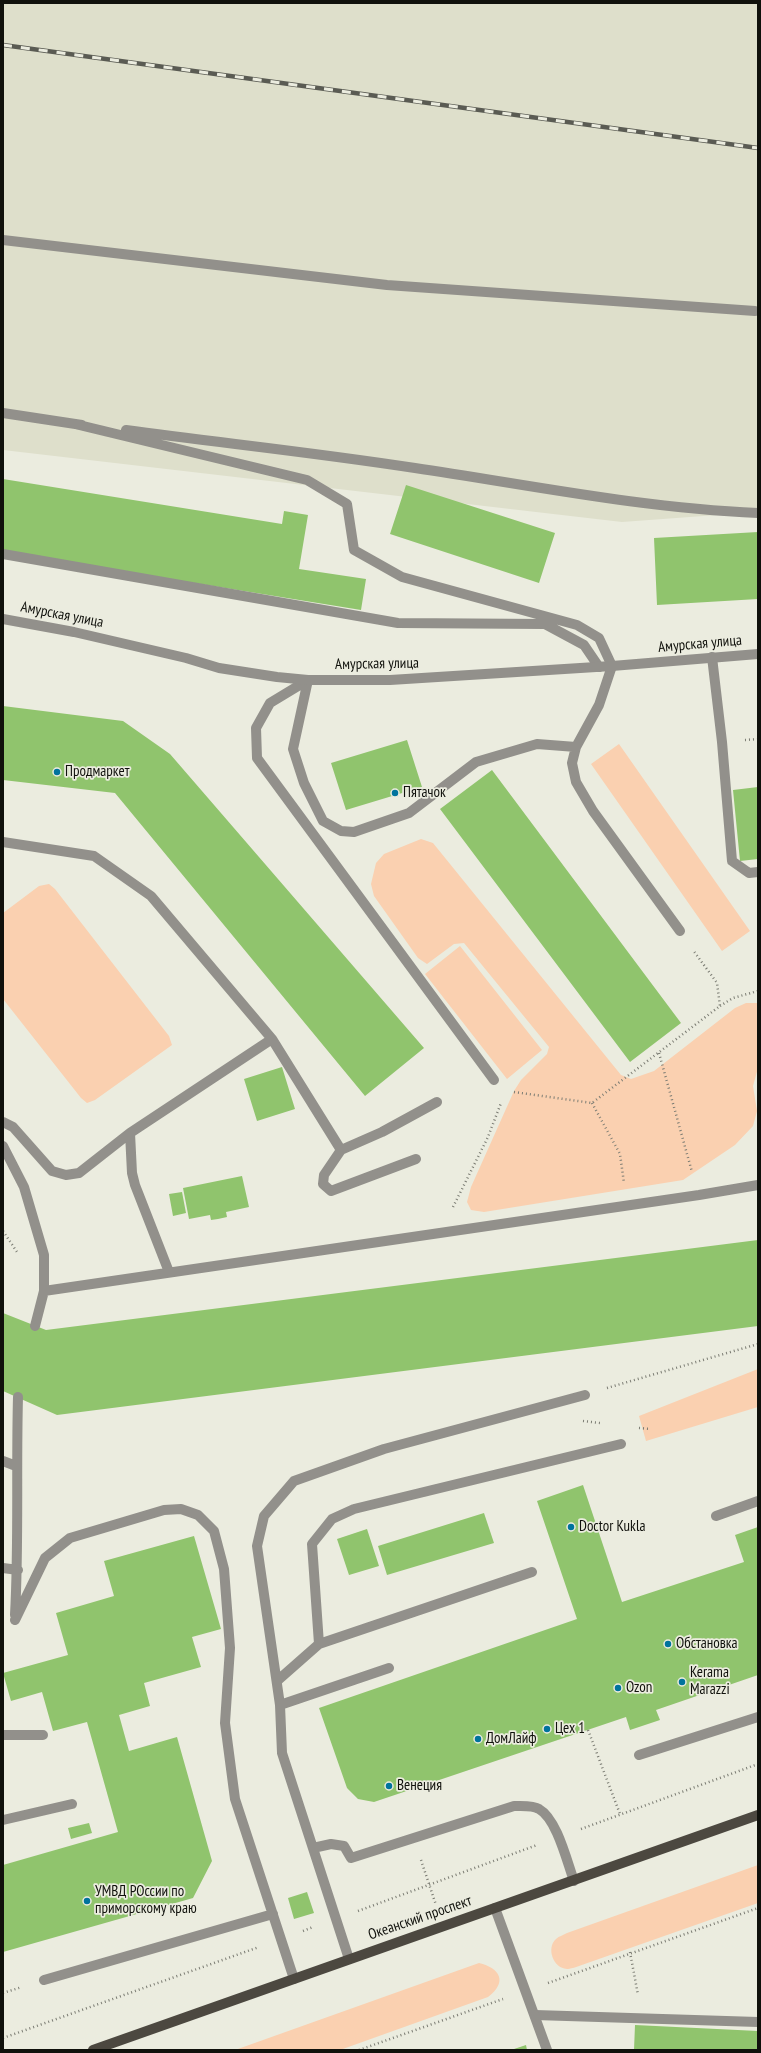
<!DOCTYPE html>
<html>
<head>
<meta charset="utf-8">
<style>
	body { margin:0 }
	#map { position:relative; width:761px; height:2053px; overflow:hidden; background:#ebecdf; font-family:"PT Sans Narrow",sans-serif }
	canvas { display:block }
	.frame { position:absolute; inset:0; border:4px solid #10110c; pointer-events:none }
</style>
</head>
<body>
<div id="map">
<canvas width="761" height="2053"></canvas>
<div class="frame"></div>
</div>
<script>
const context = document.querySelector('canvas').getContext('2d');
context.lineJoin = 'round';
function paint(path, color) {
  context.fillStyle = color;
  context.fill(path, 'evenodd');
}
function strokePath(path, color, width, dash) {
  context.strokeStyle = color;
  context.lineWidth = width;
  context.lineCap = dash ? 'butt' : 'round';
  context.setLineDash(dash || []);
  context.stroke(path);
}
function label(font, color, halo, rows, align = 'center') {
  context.font = font + ' "PT Sans Narrow",sans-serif';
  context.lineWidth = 3.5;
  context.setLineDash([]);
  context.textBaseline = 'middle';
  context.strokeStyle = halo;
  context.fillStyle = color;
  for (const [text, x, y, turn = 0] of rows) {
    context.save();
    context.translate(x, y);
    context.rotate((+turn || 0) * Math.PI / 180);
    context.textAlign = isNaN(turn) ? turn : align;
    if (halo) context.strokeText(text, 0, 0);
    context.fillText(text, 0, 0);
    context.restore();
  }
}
paint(new Path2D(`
	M3,3h755v509l-136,10 -619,-72z`), '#dedfcb');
paint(new Path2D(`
	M619,744l131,187 -28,20 -131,-187z
	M421,839l12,4 188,232 10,4 23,-8 81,-63 11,-5h12v65l-5,18 4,25 -4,15 -18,19 -52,35 -199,32 -13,-2 -4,-8 4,-15 43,-96 7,-11 26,-26 2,-7 -85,-104 -10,1 -27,20 -9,-6 -44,-62 -3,-12 5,-21 8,-9z
	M49,884l6,5 114,147 3,9 -77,55 -8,3 -6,-5 -78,-99v-86l36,-27z
	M460,946l82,104 -35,29 -82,-105z
	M758,1369v38l-112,34 -7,-25z
	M758,1865v38l-179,63c-3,1 -9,3 -12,3 -14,-1 -21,-21 -11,-30 3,-3 8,-4 11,-6z
	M479,1963c21,5 29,19 9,34l-148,53h-105z`), '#fad0b0');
paint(new Path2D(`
	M3,479l279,45 2,-13 24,4 -9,54 67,10 -5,31 -358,-58z
	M406,485l149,48 -16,50 -149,-49z
	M758,532v67l-101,6 -3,-67z
	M3,706l120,15 47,33 254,294 -59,48 -250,-303 -112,-13z
	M407,740l15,47 -76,23 -15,-47z
	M492,770l189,253 -51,39 -190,-253z
	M758,787v72l-18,2 -7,-71z
	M282,1067l13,42 -38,12 -13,-42z
	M242,1176l7,31 -23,5 1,5 -9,2 -7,1 -1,-5 -21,4 -6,-31z
	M182,1192l4,21 -13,3 -4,-22z
	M758,1240v86l-701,89 -54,-24v-78l43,17z
	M583,1485l39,117 122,-40 -9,-27 23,-8v148l-102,35 4,10 -30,10 -4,-13 -252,85 -16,-3 -11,-11 -28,-80 258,-89 -40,-118z
	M484,1513l10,30 -107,32 -9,-29z
	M367,1529l12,37 -30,9 -12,-36z
	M194,1536l27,93 -29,8 9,30 -57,16 6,23 -31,9 10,36 48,-14 35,124 -19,37 -190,54v-87l115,-33 -31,-110 -34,9 -11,-39 -31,9 -8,-28 65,-18 -12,-42 58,-17 -10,-35z
	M89,1823l3,10 -21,6 -3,-11z
	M307,1892l7,21 -20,6 -6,-21z
	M635,2025l123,6v19h-124z
	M526,2045l1,5h-16z`), '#90c46d');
strokePath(new Path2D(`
	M745,740l13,-1
	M720,1006l13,-8 25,-7
	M659,1053l33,119
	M514,1092l78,11 128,-97 -3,-23 -24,-33
	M592,1103l28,51 4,29
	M453,1207l35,-70 13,-34
	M3,1231l14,21
	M607,1388l151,-44
	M583,1421l17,2
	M639,1428l11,1
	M588,1730l32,84
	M581,1829l177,-65
	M421,1860l15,45
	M358,1911l179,-66
	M303,1931l10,-4
	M630,1952l8,43
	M548,1983l210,-75
	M3,1993l19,-6
	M3,2038l256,-91
	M359,2050l144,-51`), '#7b7c73', 2.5, [1, 3]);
strokePath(new Path2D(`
	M3,240l384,45 368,26
	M3,413l79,12
	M75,424l232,56 40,24 7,46 48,27 175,48 22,13 13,28 -13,39 -23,42 -4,16 4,19 17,29 87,120
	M126,430c96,13 193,23 289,38 115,17 226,40 343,45
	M3,554l395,69 147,1 39,21 15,22
	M712,657l10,85 10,119 17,12 9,-1
	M308,680l-38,23 -14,25 1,30 237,322
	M308,680l-15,69 11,34 19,38 18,10 13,1 55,-19 67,-51 61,-18 39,3
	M3,842l91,14 57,40 121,143 69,111
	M3,1122l10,5 39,44 14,4 13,-2 51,-40 142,-94
	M130,1133l2,40 3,12 34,87
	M3,1146l21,41 20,68v36l-9,35
	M416,1159l-85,32 -8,-7 1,-9 17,-25 41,-18 55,-30
	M44,1291l655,-96 59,-10
	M3,1461l13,5
	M716,1516l42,-15
	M3,1568l15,2
	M15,1615c4,-72 1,-145 3,-218
	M15,1620l30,-62 25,-20 94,-28 17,-1 17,6 16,16 10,38 6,79 -5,75 10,76 59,180
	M319,1644l-7,-100 20,-25 22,-10 267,-65
	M277,1681l42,-37 213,-72
	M280,1705l109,-37
	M3,1735h40
	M639,1755l119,-38
	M3,1820l69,-16
	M313,1848l18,-4 13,2 7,12 163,-52c7,0 19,-1 25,3 18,10 28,53 35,72
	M349,1959l-67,-206 -2,-48 -23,-159 7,-30 30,-35 90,-32 201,-54
	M44,1980l229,-66
	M535,2015l223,7`), '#92908b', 10);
strokePath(new Path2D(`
	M3,619l71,13 112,26 33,10 58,9 31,3h82l222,-14 146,-12
	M495,1908l52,142`), '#92908b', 10);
strokePath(new Path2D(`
	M93,2050l665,-235`), '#4c4840', 10);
const rail = new Path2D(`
	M3,45l755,103`);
strokePath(rail, '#5a5b53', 4.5);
strokePath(rail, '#ebecdf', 3, [9]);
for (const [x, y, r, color] of [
	[57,772,4,"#00739d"],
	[395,793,4,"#00739d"],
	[571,1527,4,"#00739d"],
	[668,1644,4,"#00739d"],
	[682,1682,4,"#00739d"],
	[618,1688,4,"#00739d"],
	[547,1729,4,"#00739d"],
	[478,1739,4,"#00739d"],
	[389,1786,4,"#00739d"],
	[87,1901,4,"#00739d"]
]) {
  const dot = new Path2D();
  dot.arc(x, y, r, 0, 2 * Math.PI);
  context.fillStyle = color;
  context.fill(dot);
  strokePath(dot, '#ebecdf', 1.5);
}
label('15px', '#10110c', '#ebecdf', [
	["Амурская улица",62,615,11],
	["Амурская улица",700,644,-5],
	["Амурская улица",377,664,-1],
	["Океанский проспект",420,1918,-19]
]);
label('15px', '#10110c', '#ebecdf', [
	["Продмаркет",65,772],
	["Пятачок",403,793],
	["Doctor Kukla",579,1527],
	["Обстановка",676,1644],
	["Kerama",690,1673],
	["Marazzi",690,1690],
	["Ozon",626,1688],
	["Цех 1",555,1729],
	["ДомЛайф",486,1739],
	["Венеция",397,1786],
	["УМВД РОссии по",95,1892],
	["приморскому краю",95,1909]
], 'left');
</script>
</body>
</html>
